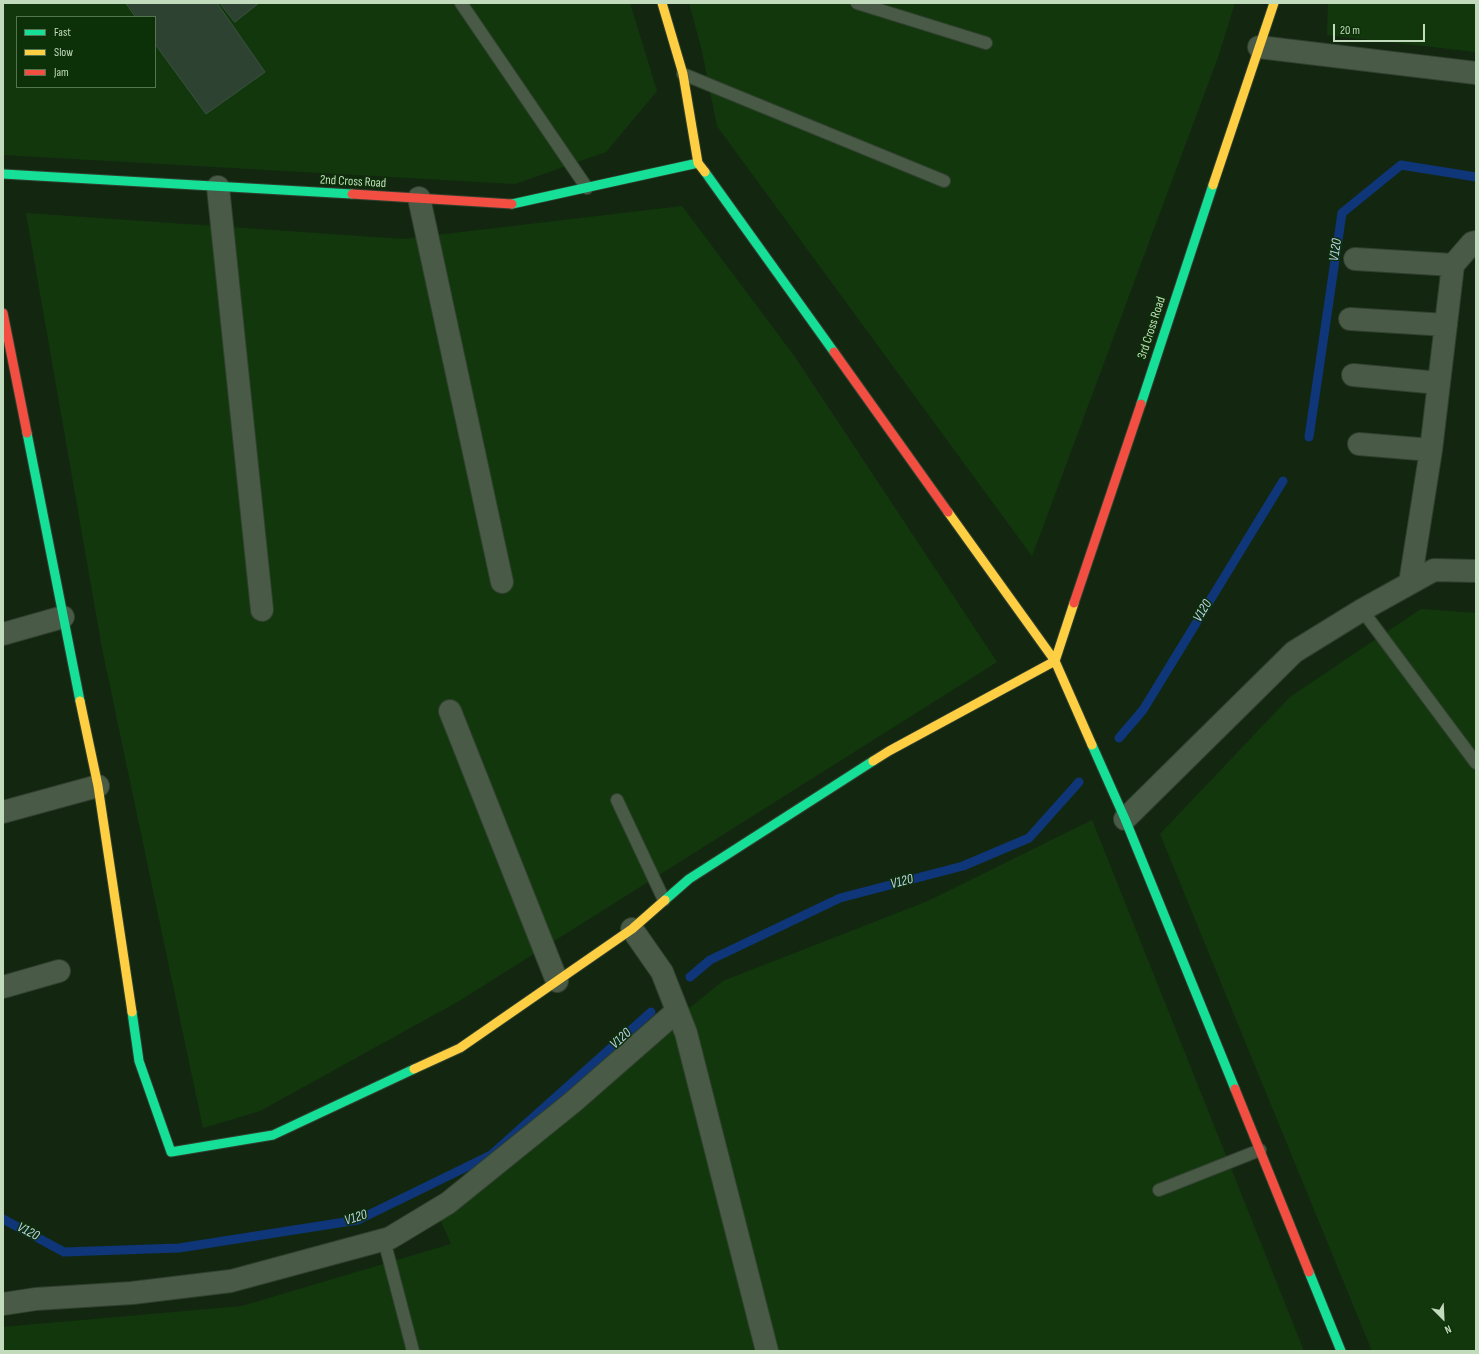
<!DOCTYPE html>
<html>
<head>
<meta charset="utf-8">
<style>
	body { margin:0 }
	#map { position:relative; width:1479px; height:1354px; overflow:hidden; background:#132710; font-family:"Sofia Sans Condensed",sans-serif }
	canvas { display:block }
	.frame { position:absolute; inset:0; border:4px solid #c2dbbd; pointer-events:none }
	.legend { position:absolute; left:16px; top:16px; width:140px; height:72px; box-sizing:border-box; background:#0c3007; border:1px solid #557450; margin:0; padding:5px 7px; list-style:none; font-size:12px; color:#c2dbbd }
	.legend li { display:flex; align-items:center; gap:8px; height:20px }
	.legend b { width:20px; border:1px solid #557450 }
	.north { position:absolute; left:1423px; top:1298px; width:40px; height:40px; -webkit-text-stroke:3px #0c3007; paint-order:stroke; rotate:156deg; font-size:11px; font-weight:700; line-height:16px; text-align:center; color:#c2dbbd }
	.north::after { content:''; display:block; margin:auto; width:14px; height:18px; background:#c2dbbd; clip-path:polygon(50% 0,100% 100%,50% 72%,0 100%) }
	.scale { position:absolute; left:1333px; top:24px; width:92px; height:18px; box-sizing:border-box; border:2px solid #c2dbbd; border-top:0; padding-left:5px; font-size:12px; line-height:14px; white-space:nowrap; color:#c2dbbd; -webkit-text-stroke:3px #0c3007; paint-order:stroke }
</style>
</head>
<body>
<div id="map">
<canvas width="1479" height="1354"></canvas>
<div class="frame"></div>
<ul class="legend">
<li><b style="height:5px;background:#16e098"></b>Fast</li>
<li><b style="height:5px;background:#ffcf43"></b>Slow</li>
<li><b style="height:5px;background:#f24e42"></b>Jam</li>
</ul>
<div class="north">N</div>
<div class="scale">20 m</div>
</div>
<script>
const context = document.querySelector('canvas').getContext('2d');
context.lineJoin = 'round';
function paint(path, color) {
  context.fillStyle = color;
  context.fill(path, 'evenodd');
}
function strokePath(path, color, width, dash) {
  context.strokeStyle = color;
  context.lineWidth = width;
  context.lineCap = dash ? 'butt' : 'round';
  context.setLineDash(dash || []);
  context.stroke(path);
}
function label(font, color, halo, rows, align = 'center') {
  context.font = font + ' "Sofia Sans Condensed",sans-serif';
  context.lineWidth = 3;
  context.setLineDash([]);
  context.textBaseline = 'middle';
  context.strokeStyle = halo;
  context.fillStyle = color;
  for (const [text, x, y, turn = 0] of rows) {
    context.save();
    context.translate(x, y);
    context.rotate((+turn || 0) * Math.PI / 180);
    context.textAlign = isNaN(turn) ? turn : align;
    if (halo) context.strokeText(text, 0, 0);
    context.fillText(text, 0, 0);
    context.restore();
  }
}
paint(new Path2D(`
	M3,3h627l27,88 -51,61 -91,32 -512,-29zM17,17h138v70h-138z
	M689,3h546l-17,54 -186,499 -315,-430 -15,-75z
	M1328,3h148v49l-149,-17z
	M682,206l113,151 202,305 -538,339 -199,110 -57,17 -101,-480 -76,-435 377,26z
	M1421,609l55,4v738h-104l-212,-517 130,-137z
	M1092,820l212,531h-1301v-24l239,-21 209,-62 -14,-32 286,-231 205,-80z`), '#12370d');
strokePath(new Path2D(`
	M1309,437l33,-224 59,-48 75,12
	M1119,738l24,-28 140,-229
	M690,977l20,-17 130,-62 123,-32 66,-28 50,-56
	M3,1219l61,33 115,-4 179,-28 133,-65 160,-143`), '#0e3678', 9);
const building = new Path2D(`
	M126,3h91l48,69 -59,42 -51,-70v-27h-19z
	M220,3h39l-24,19z`);
paint(building, '#2d4231');
strokePath(building, '#395140', 1);
const lane = new Path2D(`
	M461,3l126,185
	M857,3l129,40
	M683,74l261,107
	M1362,610l114,153
	M617,800l47,100
	M1159,1190l101,-40
	M384,1240l29,111`);
const street = new Path2D(`
	M1259,47l217,26
	M218,187l44,423
	M419,198l83,384
	M1355,259l98,6
	M1350,319l96,6
	M1353,375l86,8
	M1359,444l72,6 -21,133
	M1431,450l22,-185 19,-22 4,-1
	M3,634l60,-17
	M450,711l107,270
	M3,812l95,-26
	M1125,819l169,-167 68,-42 72,-40 42,1
	M632,929l30,43 24,61 81,318
	M3,987l56,-16
	M3,1304l33,-5 96,-6 99,-12 159,-43 58,-35 125,-101 104,-91`);
const fast = new Path2D(`
	M705,172l129,180
	M3,174l349,20
	M512,204l186,-41
	M1141,404l72,-219
	M27,433l53,268
	M1092,745l33,74 110,270
	M665,900l24,-21 184,-118
	M132,1012l7,49 32,91 102,-17 141,-66
	M1309,1272l32,79`);
const slow = new Path2D(`
	M662,3l21,71 15,89 7,9
	M1213,185l61,-182
	M948,512l107,149 37,84
	M80,701l18,85 34,226
	M873,761l16,-10 166,-90 19,-58
	M414,1069l46,-21 172,-119 33,-29`);
const jam = new Path2D(`
	M352,194l160,10
	M3,313l24,120
	M834,352l114,160
	M1074,603l67,-199
	M1235,1089l74,183`);
strokePath(lane, '#31412f', 14);
strokePath(street, '#31412f', 24);
strokePath(fast, '#31412f', 11);
strokePath(slow, '#31412f', 11);
strokePath(jam, '#31412f', 11);
strokePath(lane, '#495b47', 12);
strokePath(street, '#495b47', 22);
strokePath(fast, '#16e098', 9);
strokePath(slow, '#ffcf43', 9);
strokePath(jam, '#f24e42', 9);
label('13px', '#c2dbbd', '#0c3007', [
	["2nd Cross Road",353,182,3],
	["3rd Cross Road",1152,328,-72]
]);
label('italic 14px', '#becee7', '#0c3007', [
	["V120",1336,250,-82],
	["V120",1203,611,-59],
	["V120",902,882,-15],
	["V120",621,1039,-42],
	["V120",356,1218,-17],
	["V120",28,1232,28]
]);
</script>
</body>
</html>
